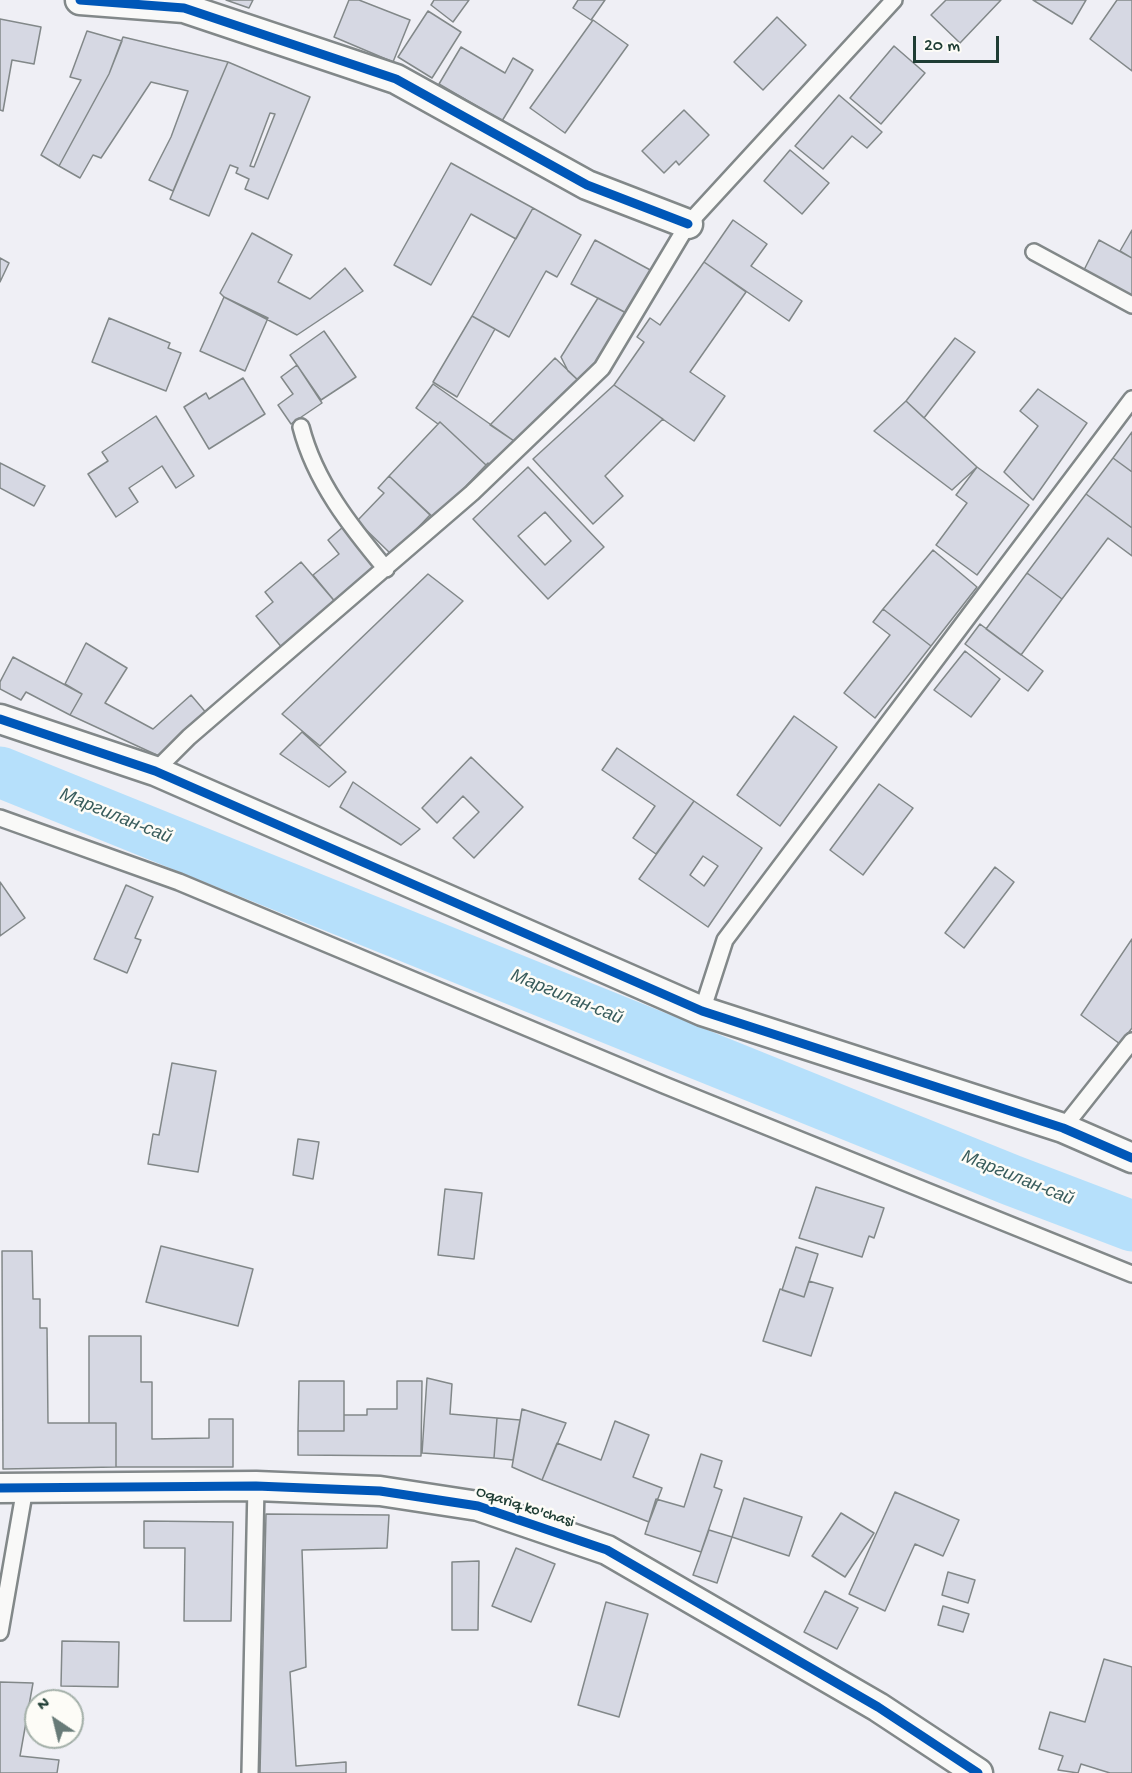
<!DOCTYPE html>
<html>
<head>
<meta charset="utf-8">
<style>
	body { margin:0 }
	#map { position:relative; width:1132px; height:1773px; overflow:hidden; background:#efeff5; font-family:"Gochi Hand",sans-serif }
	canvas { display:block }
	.north { position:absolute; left:24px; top:1689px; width:60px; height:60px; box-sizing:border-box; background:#fdfcf7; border:2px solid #a4b0a9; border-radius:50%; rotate:325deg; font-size:16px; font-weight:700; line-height:24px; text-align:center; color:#1f3d34 }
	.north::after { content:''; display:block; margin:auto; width:21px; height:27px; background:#687b78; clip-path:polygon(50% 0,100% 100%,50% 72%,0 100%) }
	.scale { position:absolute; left:913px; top:36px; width:86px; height:27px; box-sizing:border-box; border:3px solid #1f3d34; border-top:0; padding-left:8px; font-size:18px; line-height:21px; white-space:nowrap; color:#1f3d34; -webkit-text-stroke:4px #fdfcf7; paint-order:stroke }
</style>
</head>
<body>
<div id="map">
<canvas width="1132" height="1773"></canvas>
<div class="north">N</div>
<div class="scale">20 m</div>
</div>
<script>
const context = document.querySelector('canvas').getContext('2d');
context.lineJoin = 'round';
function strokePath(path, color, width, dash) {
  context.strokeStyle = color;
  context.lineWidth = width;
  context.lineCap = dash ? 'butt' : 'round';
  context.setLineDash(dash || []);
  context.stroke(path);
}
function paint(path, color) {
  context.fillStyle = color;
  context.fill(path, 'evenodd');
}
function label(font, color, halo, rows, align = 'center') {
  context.font = font + ' "Gochi Hand",sans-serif';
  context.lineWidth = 5;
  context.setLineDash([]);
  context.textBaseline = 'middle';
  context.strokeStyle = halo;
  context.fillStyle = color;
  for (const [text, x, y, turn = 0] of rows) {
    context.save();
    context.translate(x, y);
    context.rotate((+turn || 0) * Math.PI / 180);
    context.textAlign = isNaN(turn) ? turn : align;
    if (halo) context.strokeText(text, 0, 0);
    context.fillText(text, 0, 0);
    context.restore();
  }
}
strokePath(new Path2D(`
	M0,772l1011,408 121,46`), '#b6e0fb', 51);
const building = new Path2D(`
	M226,0h27l-4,8z
	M349,0h10l51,20 -17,42 -59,-25z
	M434,0h35l-16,22 -22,-17z
	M578,0h27l-14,20 -18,-12z
	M946,0h55l-41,43 -29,-28z
	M1033,0h53l-14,24z
	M1117,0h15v71l-42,-32z
	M428,11l33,21 -29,46 -34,-21z
	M777,17l29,28 -43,45 -29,-28z
	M0,19l41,8 -7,37 -22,-4 -9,51 -3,-1z
	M593,20l35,25 -63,88 -35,-25z
	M87,31l35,10 -13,33 -50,92 -18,-11 40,-75 -11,-3z
	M123,37l105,25 -55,129 -24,-11 22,-43 17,-46 -37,-9 -50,76 -8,-3 -13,23 -21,-12 50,-92z
	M894,46l31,27 -44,51 -31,-26z
	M461,47l44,26 8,-15 20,12 -31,51 -63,-37z
	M228,62l82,35 -42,102 -23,-10 4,-10 -13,-6 2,-5 -8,-3 -21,51 -39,-17zM270,113l5,1 -21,53 -4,-1z
	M839,95l43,37 -15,16 -15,-12 -29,33 -28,-23z
	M684,110l25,25 -30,30 -3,-4 -12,12 -22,-22z
	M790,150l39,33 -27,31 -38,-33z
	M451,163l82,45 -17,31 -45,-25 -40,71 -37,-20z
	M533,208l48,27 -24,42 -11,-6 -37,66 -37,-21z
	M733,220l34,24 -16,22 51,35 -13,20 -85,-59z
	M1132,230v28l-12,-7z
	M252,233l40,22 -14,27 32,17 35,-31 18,23 -66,44 -73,-38 -4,-4z
	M595,240l59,32 -24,43 -59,-31z
	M1099,240l33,18v38l-48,-26z
	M0,258l9,5 -9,19z
	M704,262l42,30 -56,80 35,24 -31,45 -80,-56 30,-43 -7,-5 13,-19 10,7z
	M224,297l44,21 -23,53 -45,-20z
	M598,298l32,17 -34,49 -16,18 -12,-11 -7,-14z
	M472,316l23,13 -38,68 -24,-15z
	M109,318l61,25 -2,5 13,5 -15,38 -74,-29z
	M324,331l32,46 -35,23 -31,-45z
	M955,338l20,14 -51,66 -18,-17z
	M555,358l25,24 -63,61 -27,-18z
	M297,365l25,38 -31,21 -13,-19 15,-11 -12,-17z
	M243,378l22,36 -56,35 -25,-42 22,-14 3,6z
	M433,384l84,59 -24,25 -5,-5 -2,2 -46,-43 -2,2 -22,-16z
	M614,385l49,34 -58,57 18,20 -30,28 -60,-65z
	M1038,389l49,34 -54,77 -29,-28 34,-46 -18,-15z
	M906,401l71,66 -25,23 -78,-59z
	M156,416l38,60 -18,12 -14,-22 -33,22 9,14 -22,15 -28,-43 20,-13 -6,-9z
	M440,422l46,43 -51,54 -46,-43z
	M1132,432v40l-19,-14z
	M1113,458l19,14v56l-46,-34z
	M0,463l45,23 -11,20 -34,-18z
	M528,467l76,80 -56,52 -75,-80zM545,512l26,29 -26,24 -27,-29z
	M977,467l52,38 -52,70 -41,-30 31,-42 -11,-8z
	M389,476l41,39 -38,40 -35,-34 27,-28 -6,-5z
	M1086,494l46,34v28l-24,-18 -46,61 -35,-26z
	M343,527l35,42 -41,35 -24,-29 26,-21 -11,-14z
	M933,550l44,37 -46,59 -48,-37z
	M301,562l36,42 -54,45 -27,-33 17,-14 -8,-10z
	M1027,573l35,26 -41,56 -35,-26z
	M428,574l35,27 -143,145 -38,-32z
	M883,609l48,37 -56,72 -31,-25 46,-58 -17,-13z
	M980,624l63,47 -15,20 -63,-47z
	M86,643l41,25 -22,35 48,26 38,-34 17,20 -49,41 -89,-41 12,-21 -17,-10z
	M965,651l35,28 -29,38 -37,-27z
	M13,657l69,37 -12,21 -44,-23 -5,8 -21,-11v-7z
	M794,716l43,31 -57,79 -43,-31z
	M302,732l44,40 -17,15 -49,-33z
	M617,748l77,53 -38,53 -23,-16 22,-32 -53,-36z
	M471,757l52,50 -49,51 -21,-20 26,-26 -16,-16 -26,27 -15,-15z
	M353,782l67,47 -19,16 -61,-38z
	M879,784l34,24 -50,67 -33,-25z
	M694,801l68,47 -54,79 -69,-48zM703,856l15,10 -14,20 -14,-11z
	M995,867l19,15 -50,66 -19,-15z
	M0,882l25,36 -25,18z
	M126,885l27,12 -18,41 6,2 -14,33 -33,-14z
	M1132,939v89l-12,16 -39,-29z
	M172,1063l44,8 -18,101 -50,-8 5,-30 6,1z
	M298,1139l21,3 -6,37 -20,-4z
	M816,1187l68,21 -10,30 -5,-2 -7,21 -63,-19z
	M445,1189l37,4 -8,66 -36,-4z
	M161,1246l92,23 -15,57 -92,-24z
	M796,1247l22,7 -14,43 -22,-7z
	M2,1251h30l1,48h7v29h7l1,95h68v44l-113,2z
	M809,1281l24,7 -22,68 -48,-15 17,-52 24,8z
	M89,1336h52v46h11v57l57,-1v-19h24v48h-117v-44h-27z
	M427,1378l25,6 -2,30 47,4 -3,40 -72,-5z
	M299,1381h45v50h-46z
	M397,1381h25l-1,75 -123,-1v-24h46v-16h23v-6h30z
	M522,1409l44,14 -24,57 -30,-13z
	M497,1418l23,2 -7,40 -19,-2z
	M615,1421l34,14 -16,42 29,11 -13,34 -107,-42 15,-37 44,17z
	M701,1454l21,7 -8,26 8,3 -21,62 -56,-18 11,-35 28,8z
	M895,1492l64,28 -16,36 -28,-12 -30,67 -36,-17z
	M744,1498l58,19 -13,39 -57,-19z
	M841,1513l33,20 -29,44 -33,-21z
	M266,1514l123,1 -2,33 -85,2 4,117 -16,5 6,94 50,-4v11h-86z
	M144,1521l89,1 -2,99h-47l1,-73h-41z
	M709,1530l23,7 -15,46 -24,-8z
	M516,1548l39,16 -24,58 -39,-16z
	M479,1561l-1,69h-26v-68z
	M948,1572l27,8 -7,23 -26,-8z
	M825,1591l33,17 -21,41 -33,-17z
	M606,1602l42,12 -29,103 -41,-12z
	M943,1606l26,8 -6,18 -25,-7z
	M62,1641l57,1 -1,45 -57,-1z
	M1104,1659l28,8v106h-22l-29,-9 -3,9 -20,-3 5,-14 -24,-7 11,-37 35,10z
	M0,1682l33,1 -13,73 39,4 -2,13h-57z`);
paint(building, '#d6d8e3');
strokePath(building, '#828889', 1.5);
const service = new Path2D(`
	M1034,252l98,53
	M301,427c14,55 50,100 85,142
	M155,771l34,-34 283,-244 130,-125 86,-144 206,-224
	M0,818l179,64 485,203 468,189
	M702,1011l23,-71 407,-541
	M1063,1128l69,-87
	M0,1632l25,-144
	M250,1773l6,-287`);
const minor = new Path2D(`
	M80,0l104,8 212,71 191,106 101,39
	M0,719l155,52 547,240 361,117 69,30
	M0,1488l256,-2 124,5 98,15 129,44 271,157 100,66`);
strokePath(service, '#828889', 20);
strokePath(minor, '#828889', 33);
strokePath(service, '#f9f9f8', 15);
strokePath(minor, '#f9f9f8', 28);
strokePath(new Path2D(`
	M80,0l104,8 212,71 191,106 101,39
	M0,719l155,52 547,240 361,117 69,30
	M0,1488l256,-2 124,5 98,15 129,44 271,157 100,66`), '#0057b8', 9);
label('16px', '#1f3d34', '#fdfcf7', [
	["Oqariq ko'chasi",525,1508,18]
]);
label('italic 18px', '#385c5c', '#fdfcf7', [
	["Маргилан-сай",115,818,22],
	["Маргилан-сай",566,999,22],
	["Маргилан-сай",1017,1180,22]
]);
</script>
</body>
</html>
